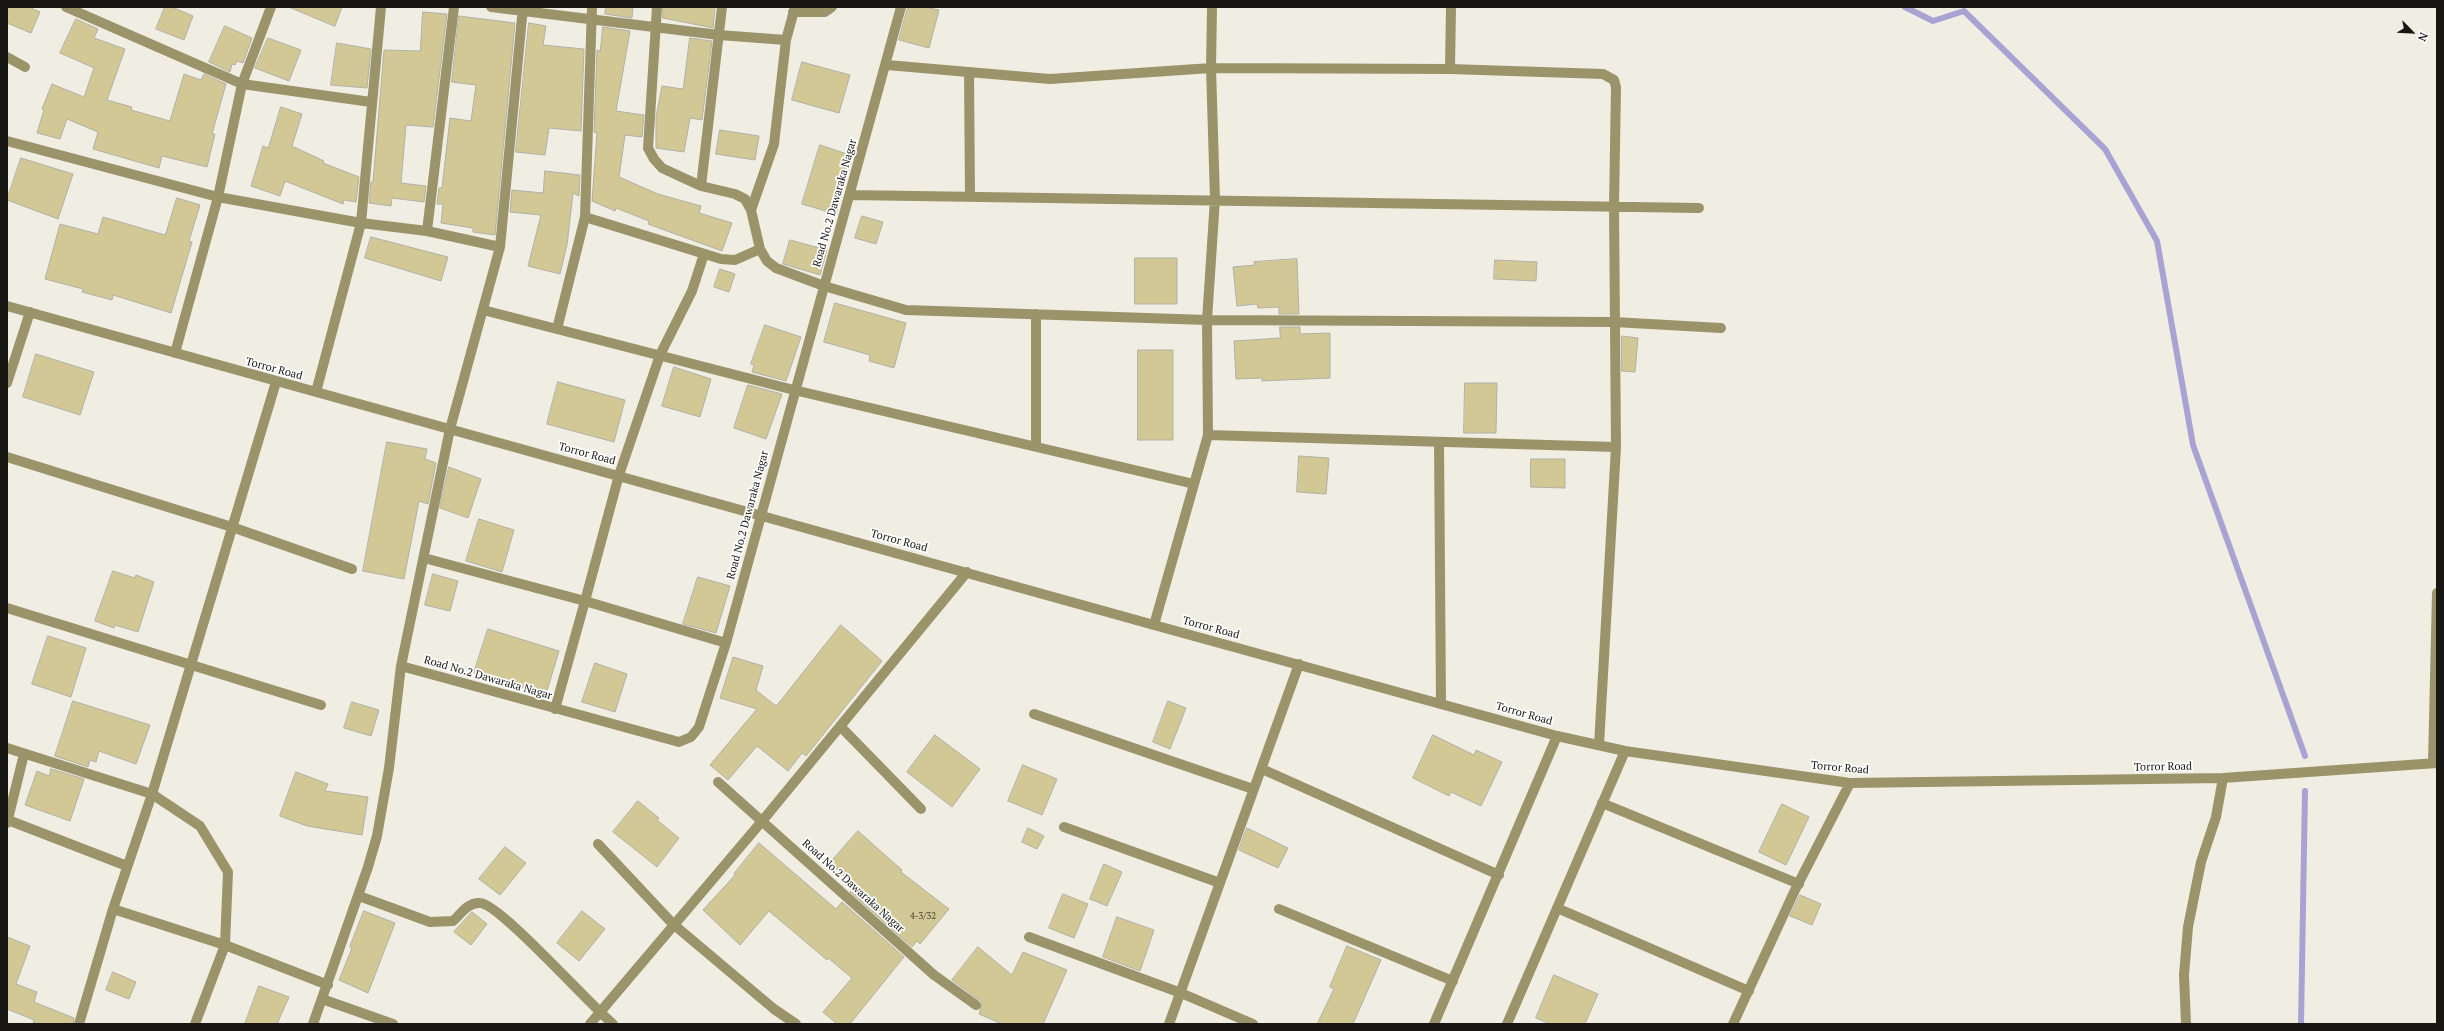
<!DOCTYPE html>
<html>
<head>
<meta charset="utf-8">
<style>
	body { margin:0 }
	#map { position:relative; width:2444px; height:1031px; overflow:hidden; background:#f0eee3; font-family:"PT Serif",serif }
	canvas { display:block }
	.frame { position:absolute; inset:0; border:8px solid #171613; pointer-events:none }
	.north { position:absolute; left:2392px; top:12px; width:40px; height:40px; -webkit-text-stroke:3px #fff; paint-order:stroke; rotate:114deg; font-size:11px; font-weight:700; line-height:16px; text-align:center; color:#171613 }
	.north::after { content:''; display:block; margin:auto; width:14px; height:18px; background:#171613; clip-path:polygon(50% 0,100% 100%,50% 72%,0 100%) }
</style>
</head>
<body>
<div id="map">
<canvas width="2444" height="1031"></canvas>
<div class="frame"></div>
<div class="north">N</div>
</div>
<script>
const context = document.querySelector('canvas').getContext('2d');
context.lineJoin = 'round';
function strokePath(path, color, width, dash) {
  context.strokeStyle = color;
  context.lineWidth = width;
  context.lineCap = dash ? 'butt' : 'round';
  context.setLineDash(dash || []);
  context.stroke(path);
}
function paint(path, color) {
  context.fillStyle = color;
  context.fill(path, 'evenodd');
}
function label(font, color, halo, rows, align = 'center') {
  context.font = font + ' "PT Serif",serif';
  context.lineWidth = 3.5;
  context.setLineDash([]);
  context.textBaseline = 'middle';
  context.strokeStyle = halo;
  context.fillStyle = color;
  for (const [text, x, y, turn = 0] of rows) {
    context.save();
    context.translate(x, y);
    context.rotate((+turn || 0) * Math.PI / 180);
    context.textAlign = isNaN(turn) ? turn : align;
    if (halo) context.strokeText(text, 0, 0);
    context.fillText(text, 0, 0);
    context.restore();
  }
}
strokePath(new Path2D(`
	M1905,7l28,14 31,-10 141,138 52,92 36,204 112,311
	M2301,1024l4,-233`), '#a8a3d2', 6);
const building = new Path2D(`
	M7,7h22l11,5 -9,21 -24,-10z
	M165,7h7l21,9 -9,24 -28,-11z
	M289,7h53l-7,19z
	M606,7h27l-1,11 -27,-4z
	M663,7h52l-2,21 -50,-10z
	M908,7h17l14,3 -10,38 -30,-8z
	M423,12l24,2 -14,113 -27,-2 -5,58 25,3 -2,16 -32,-4 -1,8 -22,-3 2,-21h2l11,-132 36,1z
	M459,16l56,7 -20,212 -22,-3v-4l-32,-5 2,-19h-6l2,-16h3l8,-70 21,3 5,-36 -24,-3z
	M76,19l22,10 -4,9 31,11 -18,51 25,7 -1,3 39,11 14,-47 17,6 3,-6 22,10 -14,50h3l-8,33 -45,-11 -3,12 -66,-19 5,-17 -31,-13 -7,20 -23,-6 7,-23 -2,-1 10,-25 32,13 10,-29 -34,-15z
	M529,23l17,3 -3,19 41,4 -3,82 -32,-3 -4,27 -29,-3z
	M225,26l27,12 -9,25 -6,-2 -2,4 -3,-1 -2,8 -21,-10z
	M603,27l27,4 -14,80 28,4 -2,22 -17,-2 -6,42 39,17 43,12 -2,7 33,10 -10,28 -74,-27 1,-3 -33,-13 -1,3 -23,-10 5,-68 -3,-1 3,-82 3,1z
	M268,38l33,12 -12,31 -34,-13z
	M690,38l22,3 -10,79 -12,-2 -6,34 -28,-4v-31l6,-31 21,3z
	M337,43l34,6 -4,39 -36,-3z
	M802,62l48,13 -11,38 -47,-13z
	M281,107l21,7 -10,32 32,15 -1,2 36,14 -3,25 -12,-2 -1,4 -58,-23 -5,15 -29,-10 12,-40 5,2z
	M720,130l39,6 -4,24 -39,-6z
	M820,145l33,11 -17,58 -34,-10z
	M21,158l52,16 -15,45 -51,-19z
	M545,171l35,4 -1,21 -6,-3 -6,52 -7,29 -32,-8 13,-51 -31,-3 2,-22 31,3z
	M177,198l23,7 -11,36 3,1 -21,71 -58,-18 -1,5 -30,-8 1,-3 -38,-10 15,-55 38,10 5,-17 62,18z
	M862,216l21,6 -7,22 -21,-6z
	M371,237l77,20 -7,24 -76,-23z
	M790,240l37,10 -7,25 -37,-11z
	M1135,258h42v46h-42z
	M1297,259l2,55h-20v-7l-21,1 -1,-4 -20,2 -4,-39 22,-2 -1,-3z
	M1495,260l42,2 -1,19 -42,-2z
	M720,269l15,5 -6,18 -15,-5z
	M835,303l71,20 -12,45 -25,-7 1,-6 -46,-13z
	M765,325l36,12 -15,44 -34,-9 2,-7 -3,-1z
	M1280,327h20v7l30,-1v45l-68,3v-3l-26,1 -2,-38 46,-3z
	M1622,336l16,2 -3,34 -13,-1z
	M1138,350h35v90h-35z
	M36,354l58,18 -14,43 -57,-18z
	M674,367l37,12 -11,38 -38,-11z
	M558,382l67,18 -11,42 -67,-18z
	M1465,383h32l-1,50h-32z
	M748,385l34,9 -16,45 -32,-11z
	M387,442l40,7 -2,10 11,4 -8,41 -9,-3 -15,78 -41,-8z
	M1299,456l30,2 -3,36 -29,-2z
	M1531,459h34v29l-34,-1z
	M449,467l32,12 -13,39 -28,-10z
	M479,519l35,11 -12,42 -36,-11z
	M113,571l22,7 1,-3 18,7 -16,50 -23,-7 -1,3 -19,-7z
	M433,574l25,7 -8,30 -25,-6z
	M698,577l32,9 -14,47 -33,-9z
	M841,625l41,36 -76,95 -4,-3 -14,18 -31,-25 -29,34 -18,-15 47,-56 -37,-11 13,-41 30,9 -7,24 20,16z
	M488,629l71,22 -13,43 -72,-21z
	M48,636l38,12 -15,49 -39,-13z
	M595,663l32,11 -12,38 -33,-10z
	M73,701l77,24 -14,39 -37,-13 -3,11 -6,-2 -2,7 -33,-11z
	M1168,701l18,7 -16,41 -17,-7z
	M352,702l27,8 -8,26 -27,-8z
	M935,735l45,34 -28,38 -45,-35z
	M1433,735l41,20 2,-5 26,12 -21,44 -30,-14 -2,4 -36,-18z
	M1023,765l34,14 -15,36 -34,-14z
	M51,769l33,10 -14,42 -45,-16 12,-34 12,5z
	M296,772l32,12 -3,7 43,6 -6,38 -55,-9 -27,-10z
	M638,801l21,17 -2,2 22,18 -22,29 -44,-35z
	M1782,804l27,13 -23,48 -27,-13z
	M1028,828l16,8 -7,13 -15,-7z
	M1247,828l41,20 -10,20 -39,-18z
	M858,831l44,39 -1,2 48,37 -29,35 -3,-3 -5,6 -62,-55 5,-6 -25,-23z
	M759,843l77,66 6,-7 62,55 -54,67h-13l-14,-12 29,-34 -24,-20 -1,2 -58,-49 -29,34 -37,-35 32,-35 -1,-1z
	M505,847l21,16 -26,32 -21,-16z
	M1104,864l18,8 -15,34 -17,-7z
	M1063,894l25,10 -14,34 -25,-10z
	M1800,895l21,9 -9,21 -22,-9z
	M364,911l31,12 -27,70 -29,-13 13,-32 -2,-1z
	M582,911l23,18 -26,32 -22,-18z
	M472,912l15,12 -16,21 -17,-13z
	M1117,917l37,13 -14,41 -37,-14z
	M7,937l23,9 -14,38 21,8 -3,10 40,16 -1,6h-40l1,-4 -27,-11z
	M1347,946l34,14 -28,64h-36l17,-35 -4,-2z
	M978,947l34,28 11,-23 44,18 -24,54h-41l-23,-10 3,-12 -30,-22z
	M113,972l23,10 -7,17 -23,-9z
	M1554,975l44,19 -13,30h-35l-14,-6z
	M259,986l30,11 -12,27h-32z`);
paint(building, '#d1c896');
strokePath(building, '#b1b0a5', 1);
strokePath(new Path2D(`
	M66,7l176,77 129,18
	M491,7l228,28 67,5
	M592,7l-7,210 136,42 14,1 25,-11
	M657,7l-9,141 6,11 8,9 39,18 34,8 10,5 6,11 9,39 7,12 9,7 48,18 82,24 301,10 407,2 107,6
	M793,12h32l7,-5
	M7,57l18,10
	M887,65l163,14 161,-11 239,1 153,5 11,6 2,7 -2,119 2,241 -17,298
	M1450,69l1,-62
	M969,72l1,125
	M7,141l211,56 143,26 66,8 73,16
	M701,186l21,-179
	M850,195l849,13
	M751,210l23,-66 12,-104 9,-33
	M427,231l27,-224
	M704,254l-12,37 -32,64 -41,120 -34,126 141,42
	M7,306l1147,319 403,111 68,15 225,32 373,-5 214,-15
	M483,310l311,80 400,94
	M557,329l28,-112
	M175,353l43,-156 24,-113 29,-77
	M7,383l23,-71
	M316,392l45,-169 20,-216
	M1208,435l408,12
	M1439,442l2,261
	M1036,446v-132
	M7,457l225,70 120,42
	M424,558l161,43 -30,108
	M7,608l314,97
	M1154,625l54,-190 -1,-115 8,-121 -4,-131 1,-61
	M401,666l278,76 12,-5 8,-10 27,-84 175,-636
	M1034,714l219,75
	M840,726l81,83
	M7,748l145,46 48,32 28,46 -3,73 -30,79
	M2433,763l4,-170
	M1262,769l237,106
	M718,782l216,193 42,30
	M1602,803l197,81
	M8,820l119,46
	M7,823l17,-69
	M1064,827l156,56
	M598,844l75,80 101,85 22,15
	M359,896l71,26 23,-1c8,-7 15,-19 27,-18 19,0 110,102 133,121
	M1557,908l192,83
	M113,909l112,36 103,40
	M1279,909l174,72
	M1029,937l152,56 72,31
	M322,999l71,25
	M79,1024l34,-115 39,-115 124,-412
	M313,1024l55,-157 9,-31 12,-68 12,-102 49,-237 50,-182 23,-240
	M590,1024l173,-204 204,-248
	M1169,1024l130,-360
	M1434,1024l123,-288
	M1507,1024l118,-273
	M1733,1024l62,-134 55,-107
	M2186,1024l-2,-49 4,-48 13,-65 15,-45 7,-39`), '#9b946b', 10);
label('9px', '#464234', null, [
	["4-3/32",923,916]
]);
label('11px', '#171613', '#fff', [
	["Road No.2 Dawaraka Nagar",835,203,-74],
	["Torror Road",274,369,15],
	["Torror Road",587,454,15],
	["Road No.2 Dawaraka Nagar",748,515,-75],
	["Torror Road",899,541,15],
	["Torror Road",1211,628,15],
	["Road No.2 Dawaraka Nagar",488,678,16],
	["Torror Road",1524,714,16],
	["Torror Road",2163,767,-1],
	["Torror Road",1840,768,5],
	["Road No.2 Dawaraka Nagar",853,886,42]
]);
</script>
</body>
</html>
